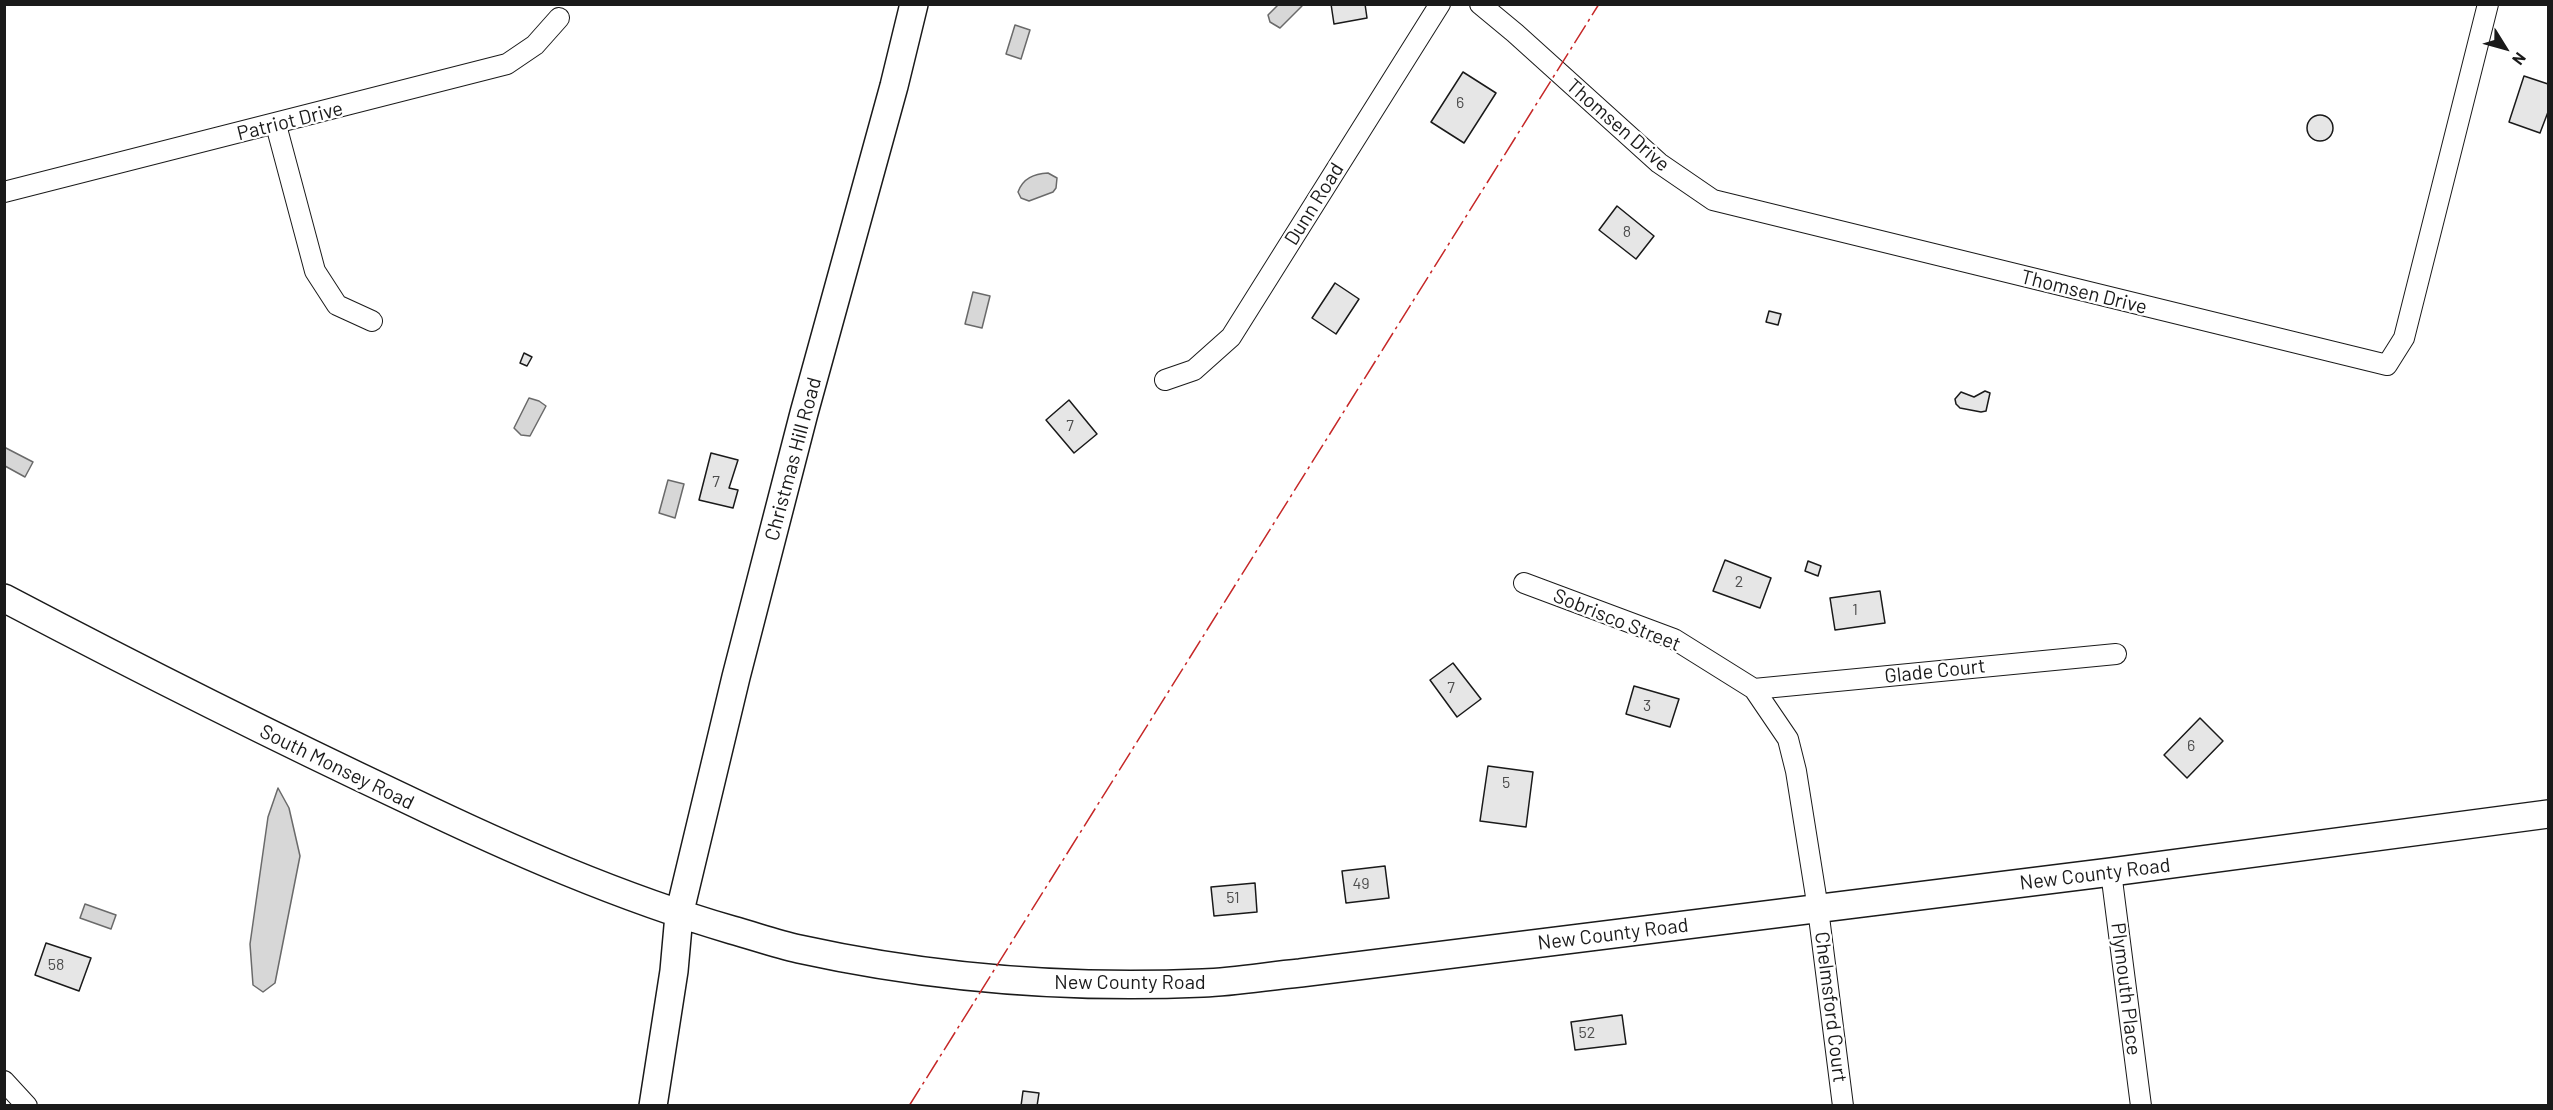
<!DOCTYPE html>
<html>
<head>
<meta charset="utf-8">
<style>
	body { margin:0 }
	#map { position:relative; width:2553px; height:1110px; overflow:hidden; background:#fff; font-family:Barlow,sans-serif }
	canvas { display:block }
	.frame { position:absolute; inset:0; border:6px solid #1a1a1a; pointer-events:none }
	.north { position:absolute; left:2475px; top:18px; width:60px; height:60px; -webkit-text-stroke:4px #fff; paint-order:stroke; rotate:127deg; font-size:16px; font-weight:700; line-height:24px; text-align:center; color:#1a1a1a }
	.north::after { content:''; display:block; margin:auto; width:21px; height:27px; background:#1a1a1a; clip-path:polygon(50% 0,100% 100%,50% 72%,0 100%) }
</style>
</head>
<body>
<div id="map">
<canvas width="2553" height="1110"></canvas>
<div class="frame"></div>
<div class="north">N</div>
</div>
<script>
const context = document.querySelector('canvas').getContext('2d');
context.lineJoin = 'round';
function paint(path, color) {
  context.fillStyle = color;
  context.fill(path, 'evenodd');
}
function strokePath(path, color, width, dash) {
  context.strokeStyle = color;
  context.lineWidth = width;
  context.lineCap = dash ? 'butt' : 'round';
  context.setLineDash(dash || []);
  context.stroke(path);
}
function label(font, color, halo, rows, align = 'center') {
  context.font = font + ' Barlow,sans-serif';
  context.lineWidth = 4.5;
  context.setLineDash([]);
  context.textBaseline = 'middle';
  context.strokeStyle = halo;
  context.fillStyle = color;
  for (const [text, x, y, turn = 0] of rows) {
    context.save();
    context.translate(x, y);
    context.rotate((+turn || 0) * Math.PI / 180);
    context.textAlign = isNaN(turn) ? turn : align;
    if (halo) context.strokeText(text, 0, 0);
    context.fillText(text, 0, 0);
    context.restore();
  }
}
const water = new Path2D(`
	M1278,5h22l2,1 -22,22 -10,-6 -2,-7z
	M1015,25l15,5 -9,29 -15,-5z
	M1048,173l9,5 -1,10 -3,4 -24,9 -8,-3 -3,-6c5,-14 16,-18 30,-19z
	M973,292l17,4 -8,32 -17,-4z
	M529,398l10,3 7,5 -16,30 -9,-1 -7,-7z
	M4,447l29,15 -8,15 -20,-11z
	M668,480l16,4 -9,34 -16,-5z
	M278,788l11,20 11,48 -25,127 -12,9 -10,-7 -3,-41 18,-127z
	M85,904l31,11 -5,14 -31,-11z`);
paint(water, '#d7d7d7');
strokePath(water, '#6a6a6a', 1.5);
const building = new Path2D(`
	M1331,4h34l2,14 -33,6z
	M1463,72l33,21 -32,50 -33,-21z
	M2524,76l24,8v28l-8,21 -31,-11z
	M2307 128a13 13 0 1 1 26 0a13 13 0 1 1-26 0Z
	M1617,206l37,30 -18,23 -37,-29z
	M1335,283l24,16 -23,35 -24,-16z
	M1769,311l12,3 -3,11 -12,-3z
	M524,353l8,4 -5,9 -7,-3z
	M1985,391l5,2 -4,18 -5,1 -21,-4 -4,-4 -1,-5 6,-7 13,5z
	M1069,400l28,34 -23,19 -28,-33z
	M711,453l27,7 -9,28 9,2 -5,18 -34,-8z
	M1725,560l46,18 -11,30 -47,-17z
	M1808,561l13,5 -3,10 -13,-5z
	M1880,591l5,32 -50,7 -5,-32z
	M1453,663l28,36 -24,18 -27,-37z
	M1634,686l45,13 -9,28 -44,-13z
	M2200,718l23,23 -36,37 -23,-23z
	M1488,766l45,6 -7,55 -46,-6z
	M1385,866l4,32 -43,5 -4,-32z
	M1255,883l2,29 -43,4 -3,-29z
	M46,943l45,15 -12,33 -44,-16z
	M1622,1015l4,29 -51,6 -4,-28z
	M1023,1091l16,2 -2,13h-16z`);
paint(building, '#e6e6e6');
strokePath(building, '#1a1a1a', 1.5);
const street = new Path2D(`
	M1480,4l35,29 144,130 54,37 674,165 17,-27 84,-334
	M276,125l39,146 22,34 35,16
	M4,192l503,-128 28,-19 24,-27
	M1165,380l29,-10 37,-33 209,-333
	M1524,583l150,56 80,50 34,50 8,32 22,138 25,197
	M1754,689l362,-35
	M2111,872l30,234
	M4,1081l23,25`);
const secondary = new Path2D(`
	M4,598c133,70 266,137 402,201 106,51 213,98 326,131 22,6 44,14 67,19 132,29 269,40 404,34 32,-1 65,-7 97,-10l811,-101 437,-58
	M653,1106l21,-135 5,-56 57,-238 68,-264 90,-327 20,-82`);
strokePath(street, '#1a1a1a', 22);
strokePath(secondary, '#1a1a1a', 30);
strokePath(street, '#fff', 20);
strokePath(secondary, '#fff', 27);
strokePath(new Path2D(`
	M909,1106l690,-1102`), '#c62828', 1.5, [21, 4.5, 3, 4.5]);
label('16px', '#4d4d4d', null, [
	["6",1460,103],
	["8",1627,232],
	["7",1070,426],
	["7",716,482],
	["2",1739,582],
	["1",1855,610],
	["7",1451,688],
	["3",1647,706],
	["6",2191,746],
	["5",1506,783],
	["49",1361,884],
	["51",1233,898],
	["58",56,965],
	["52",1587,1033]
]);
label('20px', '#1a1a1a', '#fff', [
	["Patriot Drive",290,121,-14],
	["Thomsen Drive",1618,125,41],
	["Dunn Road",1314,204,-58],
	["Thomsen Drive",2084,292,14],
	["Christmas Hill Road",793,459,-75],
	["Sobrisco Street",1617,620,22],
	["Glade Court",1935,671,-6],
	["South Monsey Road",337,767,26],
	["New County Road",2095,874,-7],
	["New County Road",1613,934,-7],
	["New County Road",1130,982],
	["Plymouth Place",2126,989,83],
	["Chelmsford Court",1831,1007,83]
]);
</script>
</body>
</html>
